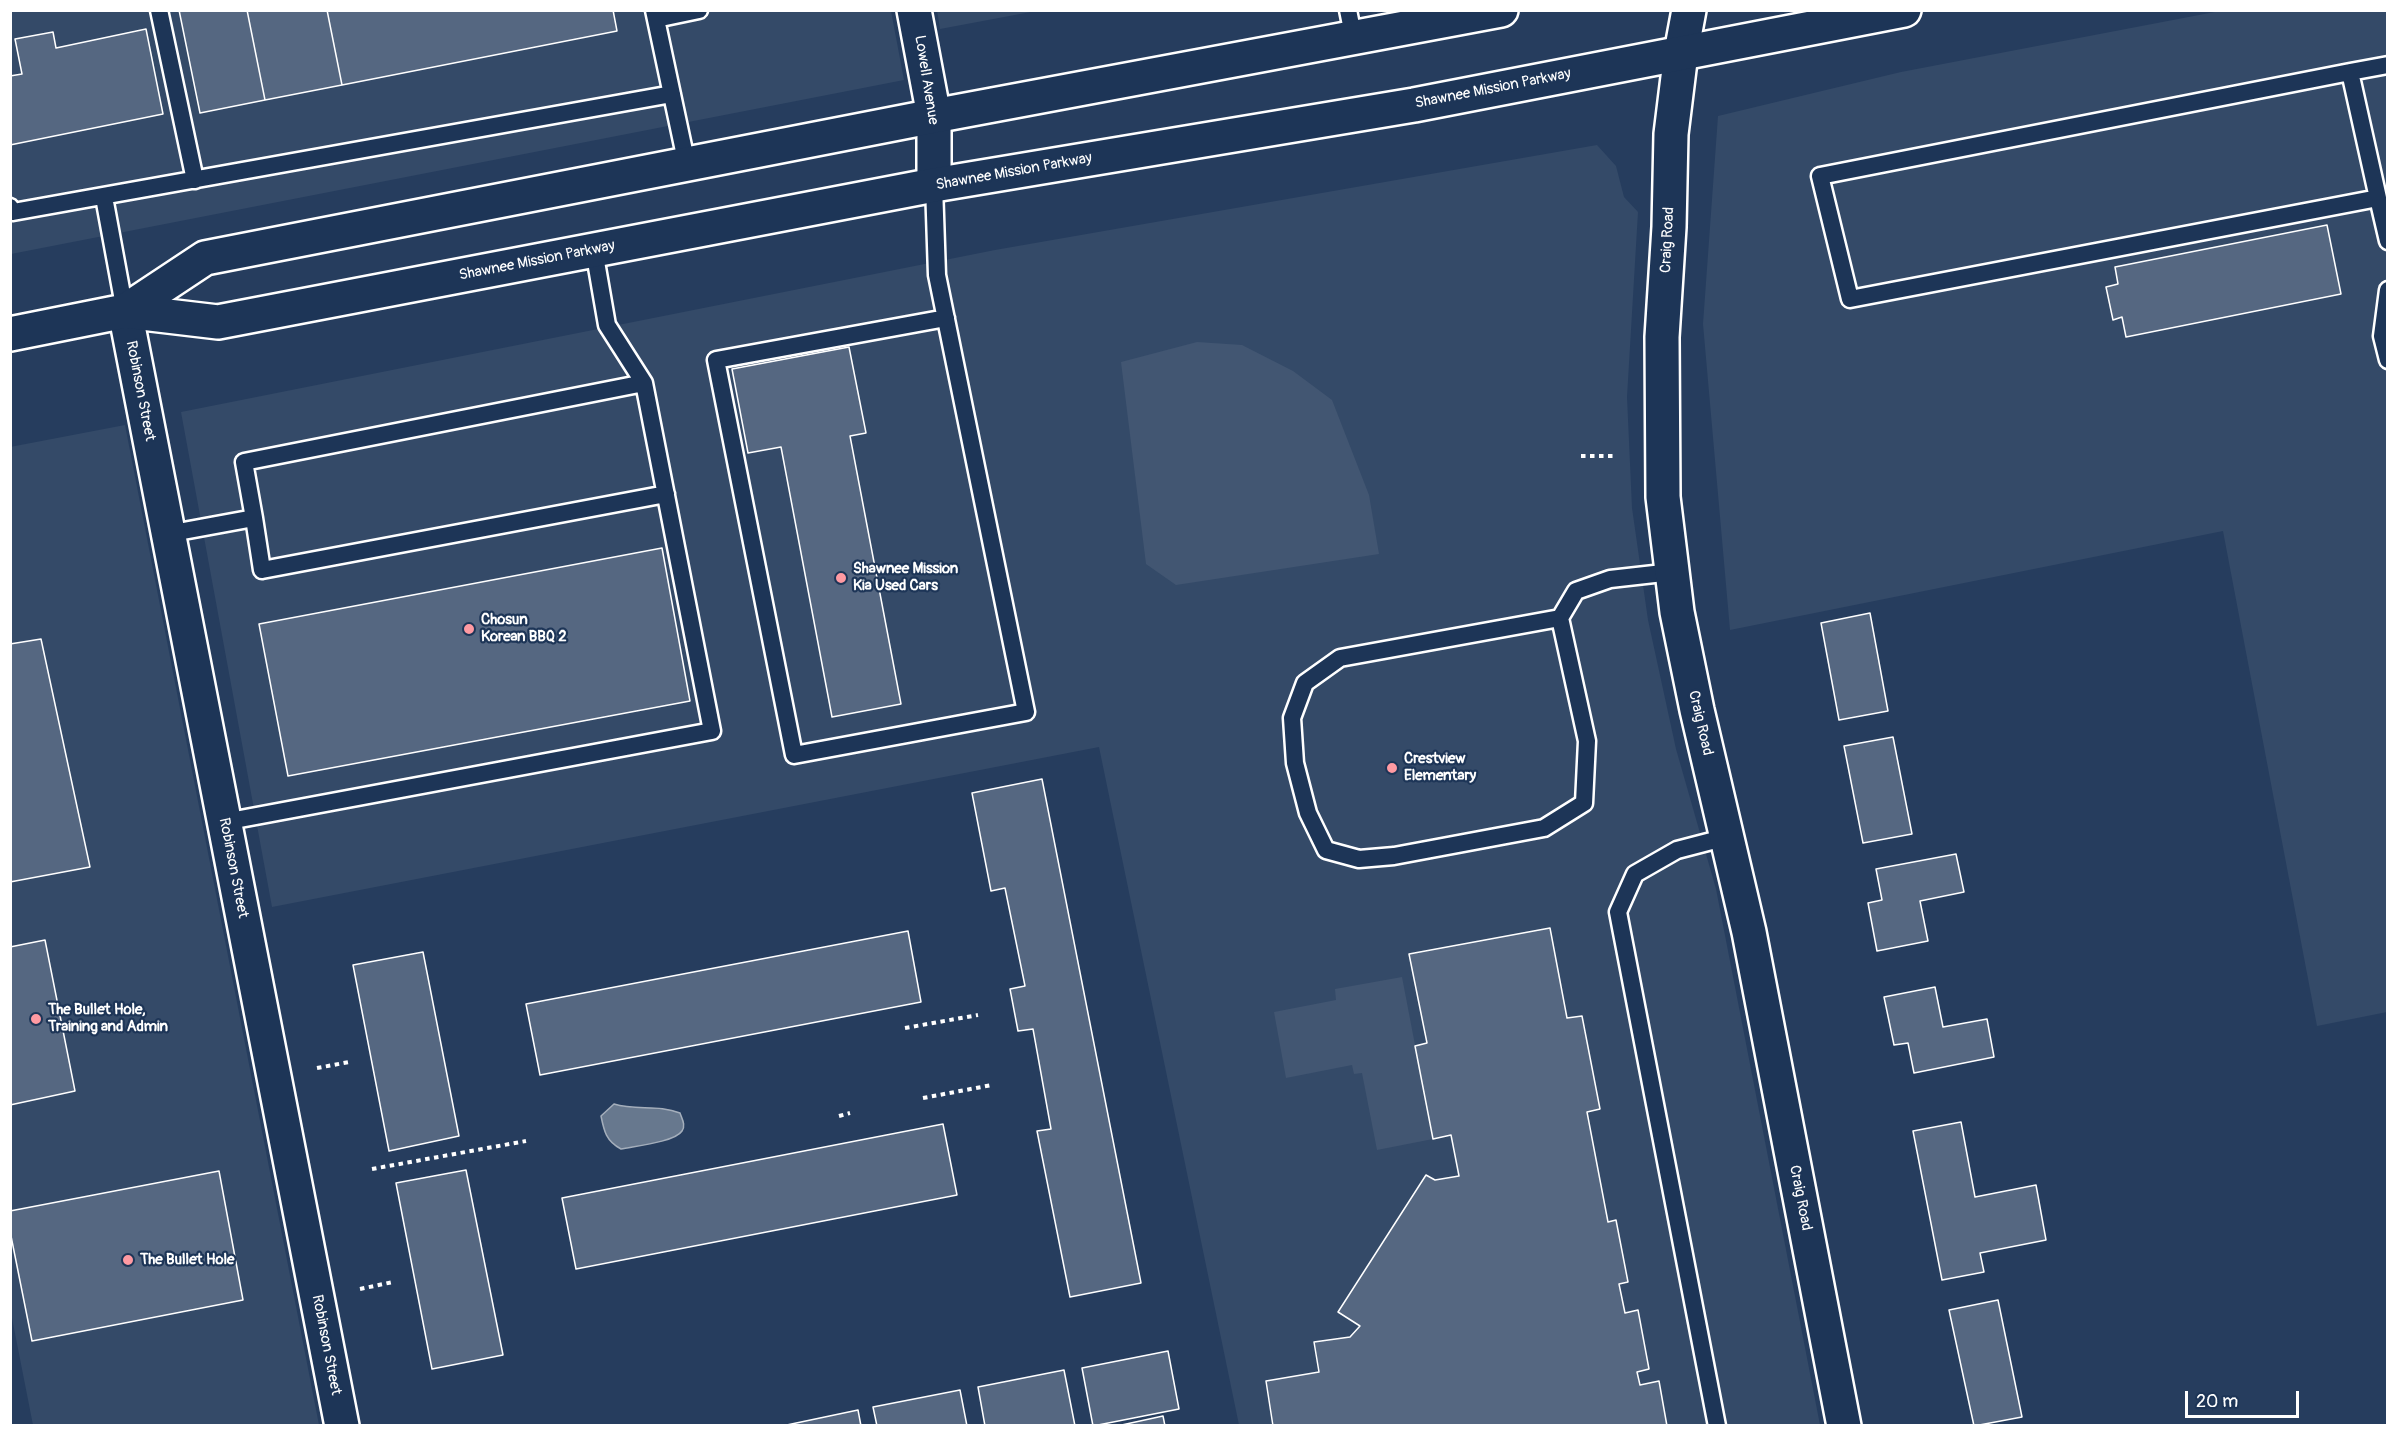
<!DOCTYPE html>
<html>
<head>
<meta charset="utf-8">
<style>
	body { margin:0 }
	#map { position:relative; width:2398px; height:1436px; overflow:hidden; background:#263d5e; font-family:Pangolin,sans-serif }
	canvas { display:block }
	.frame { position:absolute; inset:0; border:12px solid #fff; pointer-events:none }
	.scale { position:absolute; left:2185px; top:1391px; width:114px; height:27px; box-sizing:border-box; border:3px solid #fff; border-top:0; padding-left:8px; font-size:18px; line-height:21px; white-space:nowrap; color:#fff; -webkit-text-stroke:4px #1d3557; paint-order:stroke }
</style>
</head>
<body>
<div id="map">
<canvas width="2398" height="1436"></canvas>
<div class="frame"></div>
<div class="scale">20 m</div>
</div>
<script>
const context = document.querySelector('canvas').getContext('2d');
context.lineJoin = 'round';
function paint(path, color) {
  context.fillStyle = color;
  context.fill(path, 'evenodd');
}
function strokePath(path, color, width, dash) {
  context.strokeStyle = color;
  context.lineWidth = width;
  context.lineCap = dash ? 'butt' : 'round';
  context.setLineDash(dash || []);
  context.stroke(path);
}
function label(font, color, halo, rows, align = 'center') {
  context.font = font + ' Pangolin,sans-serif';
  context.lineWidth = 4.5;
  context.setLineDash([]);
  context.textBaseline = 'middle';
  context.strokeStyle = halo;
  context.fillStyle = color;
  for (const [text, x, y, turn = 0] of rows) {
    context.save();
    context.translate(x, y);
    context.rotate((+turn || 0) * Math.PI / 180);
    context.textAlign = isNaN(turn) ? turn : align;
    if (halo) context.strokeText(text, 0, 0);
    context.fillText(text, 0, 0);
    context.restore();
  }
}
paint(new Path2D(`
	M937,10h99v1l-96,18z
	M11,11h880l13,69 -893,174z
	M2220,11h167v1001l-70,14 -94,-495 -493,99 -27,-306 15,-208 183,-44z
	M1597,145l19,21 8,31 14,15 -11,185 5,111 16,112 28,129 40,140 104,536h-581l-140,-678 -827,160 -91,-495 814,-162z
	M125,425l194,1000h-286l-23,-117v-861z`), '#344a68');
paint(new Path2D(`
	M1197,342l45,3 51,26 39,29 37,95 10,59 -203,31 -30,-21 -25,-202z
	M1402,977l31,162 -56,11 -15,-77 -8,1 -2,-9 -66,13 -12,-66 62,-12 -1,-11z`), '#425672');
const water = new Path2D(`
	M614,1104c22,7 44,0 66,9 2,6 6,12 2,18 -7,11 -47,15 -61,18 -15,-8 -17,-18 -20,-33z`);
paint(water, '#67788e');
strokePath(water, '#a4aebb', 1.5);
const building = new Path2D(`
	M179,10h68l18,90 -65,13z
	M247,10h80l15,75 -77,15z
	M327,10h286l4,21 -275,54z
	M146,29l17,85 -153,31v-69l12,-2 -7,-35 38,-7 3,16z
	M2327,225l14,69 -215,43 -4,-20 -9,3 -7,-33 12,-3 -3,-17z
	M849,347l17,86 -16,3 51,268 -69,13 -51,-270 -33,6 -16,-84z
	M662,548l28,153 -402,75 -29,-152z
	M1870,613l18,98 -49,9 -18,-97z
	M41,639l49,228 -80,15v-238z
	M1893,737l19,97 -49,9 -19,-97z
	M1042,779l99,504 -71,14 -33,-166 14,-2 -18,-100 -15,2 -8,-42 15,-3 -20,-98 -14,3 -19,-98z
	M1956,854l8,38 -44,9 8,40 -51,10 -9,-48 14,-3 -6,-31z
	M1550,928l17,90 15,-2 18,93 -13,3 21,110 8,-2 12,62 -9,2 6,29 13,-3 11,59 -12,3 3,13 19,-4 8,45h-394l-7,-45 53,-9 -5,-30 36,-5 10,-11 -22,-14 88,-137 9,5 24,-4 -8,-41 -18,4 -18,-93 12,-3 -18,-89z
	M908,931l13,71 -381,73 -14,-71z
	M45,940l30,151 -65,14v-158z
	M423,952l36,184 -70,15 -36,-186z
	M1935,987l8,40 44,-8 7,38 -80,16 -6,-30 -14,2 -10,-48z
	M1961,1122l14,75 61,-12 10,55 -66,13 4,19 -42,8 -29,-149z
	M943,1124l14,71 -381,74 -14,-71z
	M466,1170l37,185 -71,14 -36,-186z
	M219,1171l24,129 -211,41 -22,-110v-20z
	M1998,1300l24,117 -48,9 -25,-116z
	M1168,1351l11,58 -86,17 -11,-58z
	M1064,1370l11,56h-90l-7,-39z
	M960,1390l7,36h-90l-4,-19z
	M858,1410l3,16h-79z
	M1163,1416l2,10h-48z`);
paint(building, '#556781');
strokePath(building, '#fff', 1.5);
const service = new Path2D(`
	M159,10l36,170
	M654,10l33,155
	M1348,10l6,30
	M656,19l43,-9
	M2350,72l28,126 -528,101 -30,-123 530,-104 38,-7
	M934,185l3,90 89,437 -232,43 -78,-395 230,-42
	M104,197l21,114
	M2378,198l10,43
	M10,207l3,5 659,-118
	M2388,290l-6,46 6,24
	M254,518l-10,-56 400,-79
	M167,534l87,-16 8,52 404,-76
	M1560,618l-220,40 -35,25 -13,35 3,45 13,50 18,37 33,9 35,-3 150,-28 40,-25 3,-62 -27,-123 16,-27 34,-12 62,-7
	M224,822l488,-91 -68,-348 -37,-58 -13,-75
	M1717,1426l-99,-514 17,-38 42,-24 50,-13`);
const minor = new Path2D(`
	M914,10l20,106v69
	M1689,10l-8,43 -10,81 -2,93 -7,110 1,160 14,115 20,98 52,222 95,494
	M125,311l217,1115`);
const trunk = new Path2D(`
	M125,311l80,-53 729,-142 567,-106
	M10,334l115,-23 93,11 716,-137 480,-80 490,-95`);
strokePath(service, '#fff', 21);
strokePath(minor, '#fff', 38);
strokePath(trunk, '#fff', 38);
strokePath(new Path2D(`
	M1581,456h36
	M905,1028l73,-13
	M317,1068l32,-6
	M923,1098l69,-13
	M839,1116l11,-3
	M372,1169l154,-28
	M360,1289l33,-7`), '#fff', 4, [4.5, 4.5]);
strokePath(service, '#1d3557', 16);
strokePath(minor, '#1d3557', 33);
strokePath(trunk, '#1d3557', 33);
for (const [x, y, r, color] of [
	[841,578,6,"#ff9aa2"],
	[469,629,6,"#ff9aa2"],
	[1392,768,6,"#ff9aa2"],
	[36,1019,6,"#ff9aa2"],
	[128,1260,6,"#ff9aa2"]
]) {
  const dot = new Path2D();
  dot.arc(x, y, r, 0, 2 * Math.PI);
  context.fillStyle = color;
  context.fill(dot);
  strokePath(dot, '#1d3557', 2);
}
label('15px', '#fff', '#1d3557', [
	["Lowell Avenue",926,80,81],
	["Shawnee Mission Parkway",1493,89,-11],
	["Shawnee Mission Parkway",1014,172,-10],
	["Craig Road",1668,240,-87],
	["Shawnee Mission Parkway",537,261,-11],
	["Robinson Street",140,391,79],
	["Craig Road",1700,723,77],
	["Robinson Street",233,868,79],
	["Craig Road",1800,1198,79],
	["Robinson Street",326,1345,79]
]);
label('bold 15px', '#fff', '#1d3557', [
	["Shawnee Mission",853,569],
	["Kia Used Cars",853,586],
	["Chosun",481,620],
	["Korean BBQ 2",481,637],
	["Crestview",1404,759],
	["Elementary",1404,776],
	["The Bullet Hole,",48,1010],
	["Training and Admin",48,1027],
	["The Bullet Hole",140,1260]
], 'left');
</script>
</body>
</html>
